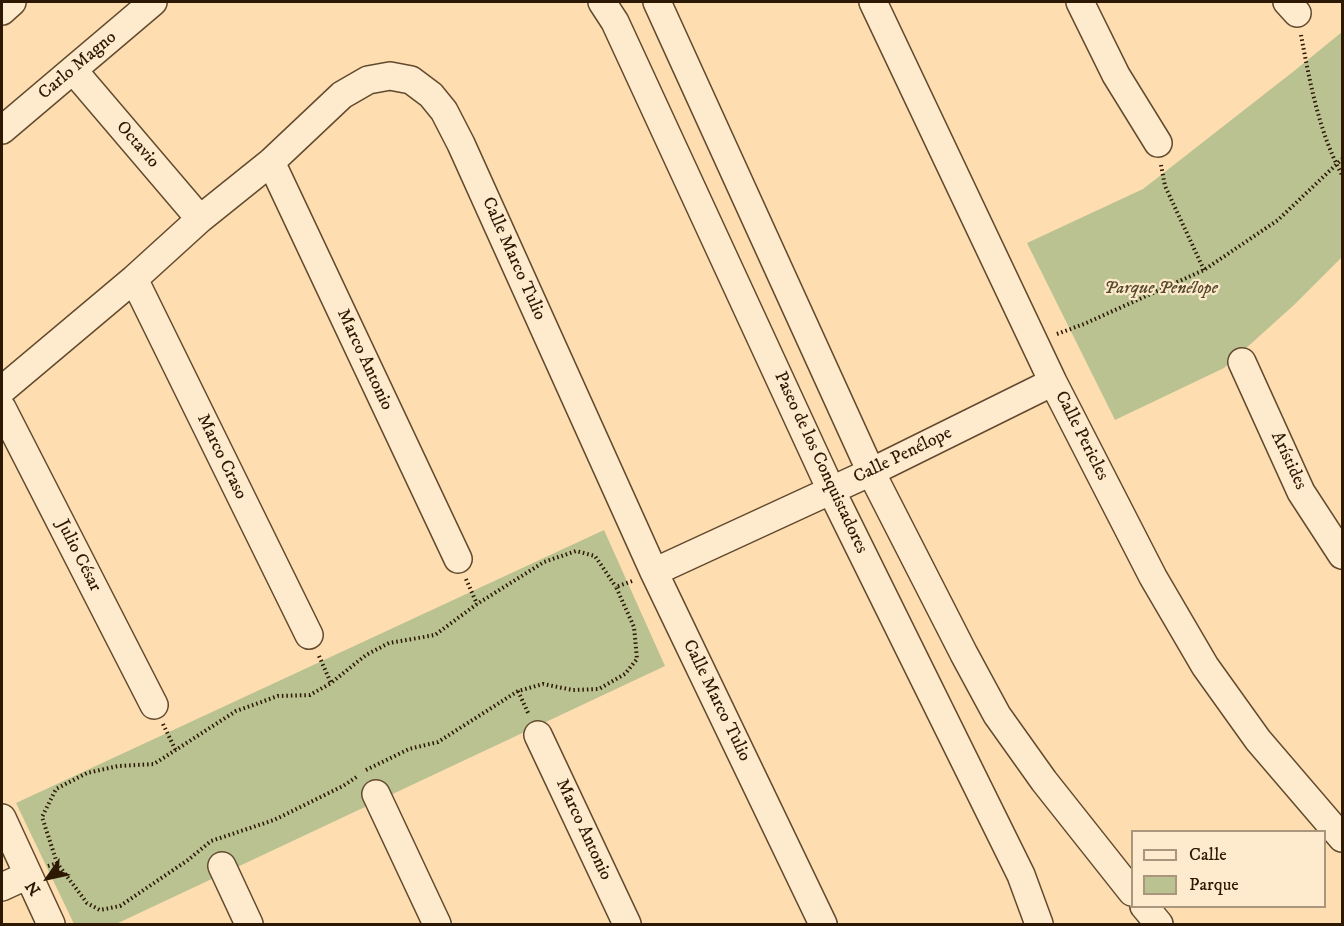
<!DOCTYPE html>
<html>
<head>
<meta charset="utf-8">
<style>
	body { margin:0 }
	#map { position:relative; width:1344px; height:926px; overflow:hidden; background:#fedeb1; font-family:"IM FELL DW Pica",serif }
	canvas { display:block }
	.frame { position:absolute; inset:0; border:3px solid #2d1803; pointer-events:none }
	.legend { position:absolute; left:1131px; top:830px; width:195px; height:78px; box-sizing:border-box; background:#feeacc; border:2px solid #aa967c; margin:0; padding:8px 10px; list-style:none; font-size:18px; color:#2d1803 }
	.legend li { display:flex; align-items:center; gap:12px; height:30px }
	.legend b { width:30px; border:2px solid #aa967c }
	.north { position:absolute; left:18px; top:848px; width:60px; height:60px; -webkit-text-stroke:4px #feeacc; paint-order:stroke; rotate:236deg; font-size:16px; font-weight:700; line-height:24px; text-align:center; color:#2d1803 }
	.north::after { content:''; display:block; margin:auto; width:21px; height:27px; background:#2d1803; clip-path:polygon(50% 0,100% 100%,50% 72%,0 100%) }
</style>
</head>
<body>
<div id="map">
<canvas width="1344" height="926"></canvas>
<div class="frame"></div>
<ul class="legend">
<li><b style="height:8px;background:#feeacc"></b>Calle</li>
<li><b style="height:16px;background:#bac291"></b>Parque</li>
</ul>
<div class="north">N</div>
</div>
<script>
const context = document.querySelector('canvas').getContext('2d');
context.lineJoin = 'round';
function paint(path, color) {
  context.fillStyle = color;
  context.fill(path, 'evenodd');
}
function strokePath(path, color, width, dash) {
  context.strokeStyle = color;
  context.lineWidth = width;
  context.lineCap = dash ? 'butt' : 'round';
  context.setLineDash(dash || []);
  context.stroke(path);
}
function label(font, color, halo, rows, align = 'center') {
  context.font = font + ' "IM FELL DW Pica",serif';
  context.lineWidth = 4.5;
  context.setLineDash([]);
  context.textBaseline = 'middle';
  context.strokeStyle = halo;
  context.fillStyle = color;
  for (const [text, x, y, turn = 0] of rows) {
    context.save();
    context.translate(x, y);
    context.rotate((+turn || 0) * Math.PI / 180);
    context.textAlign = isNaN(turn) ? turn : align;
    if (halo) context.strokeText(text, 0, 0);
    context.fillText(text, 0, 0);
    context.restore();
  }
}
paint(new Path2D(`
	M1342,32v225l-48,48 -70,63 -109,52 -88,-177 116,-54 151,-118z
	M604,530l61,136 -549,258h-42l-58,-121z`), '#bac291');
const minor = new Path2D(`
	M602,2l13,20 216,468 190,385 18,49
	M657,2l214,470 93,182 33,61 47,66 88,111
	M873,2l180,380 100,195 52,89 53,74 84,98
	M1080,2l36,73 42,68
	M1287,2l10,11
	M2,11l10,-9
	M73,70l127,149
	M2,130l151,-128
	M271,162l187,397
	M134,279l175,356
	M1242,362l59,130 41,63
	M2,390l132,-111 66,-60 71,-57 71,-67 26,-15 22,-4 21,4 20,15 13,16 17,33 193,428 169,352
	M2,408l152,297
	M654,572l217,-100 182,-90
	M538,735l89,189
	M376,794l61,130
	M2,818l49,106
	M222,866l27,58
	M2,887l26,-12
	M1144,906l15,18`);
strokePath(minor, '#614a2e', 30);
strokePath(new Path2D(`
	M1301,35c9,48 18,97 41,140
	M1161,165l4,21 39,84
	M1057,334l27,-10 120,-54 74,-50 64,-61
	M466,579l11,25
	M319,656l12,27
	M518,691l11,24
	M163,724l13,27
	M366,770l43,-21 29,-7 80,-51 25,-7 30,6 26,-1 26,-15 12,-15 -3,-32 -18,-40 16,-6
	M57,863l-15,-46 14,-28 31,-16 31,-7 36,-2 82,-53 42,-15 32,-1 21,-12 35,-28 23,-12 46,-8 42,-31 67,-42 32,-11 19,5 21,31
	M48,866l9,-3 30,40 13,7 20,-4 68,-46 23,-19 63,-21 69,-34 15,-10`), '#2d1803', 4, [1.5, 3]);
strokePath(minor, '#feeacc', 27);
label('18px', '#2d1803', '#feeacc', [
	["Carlo Magno",78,66,-40],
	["Octavio",137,145,49],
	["Calle Marco Tulio",513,259,66],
	["Marco Antonio",364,360,65],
	["Calle Pericles",1081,436,63],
	["Calle Penélope",903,456,-26],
	["Marco Craso",221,457,64],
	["Arístides",1288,461,65],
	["Paseo de los Conquistadores",820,463,65],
	["Julio César",78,556,63],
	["Calle Marco Tulio",716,701,64],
	["Marco Antonio",583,830,65]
]);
label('italic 18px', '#574b2e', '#feeacc', [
	["Parque Penélope",1161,289]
]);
</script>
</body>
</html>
